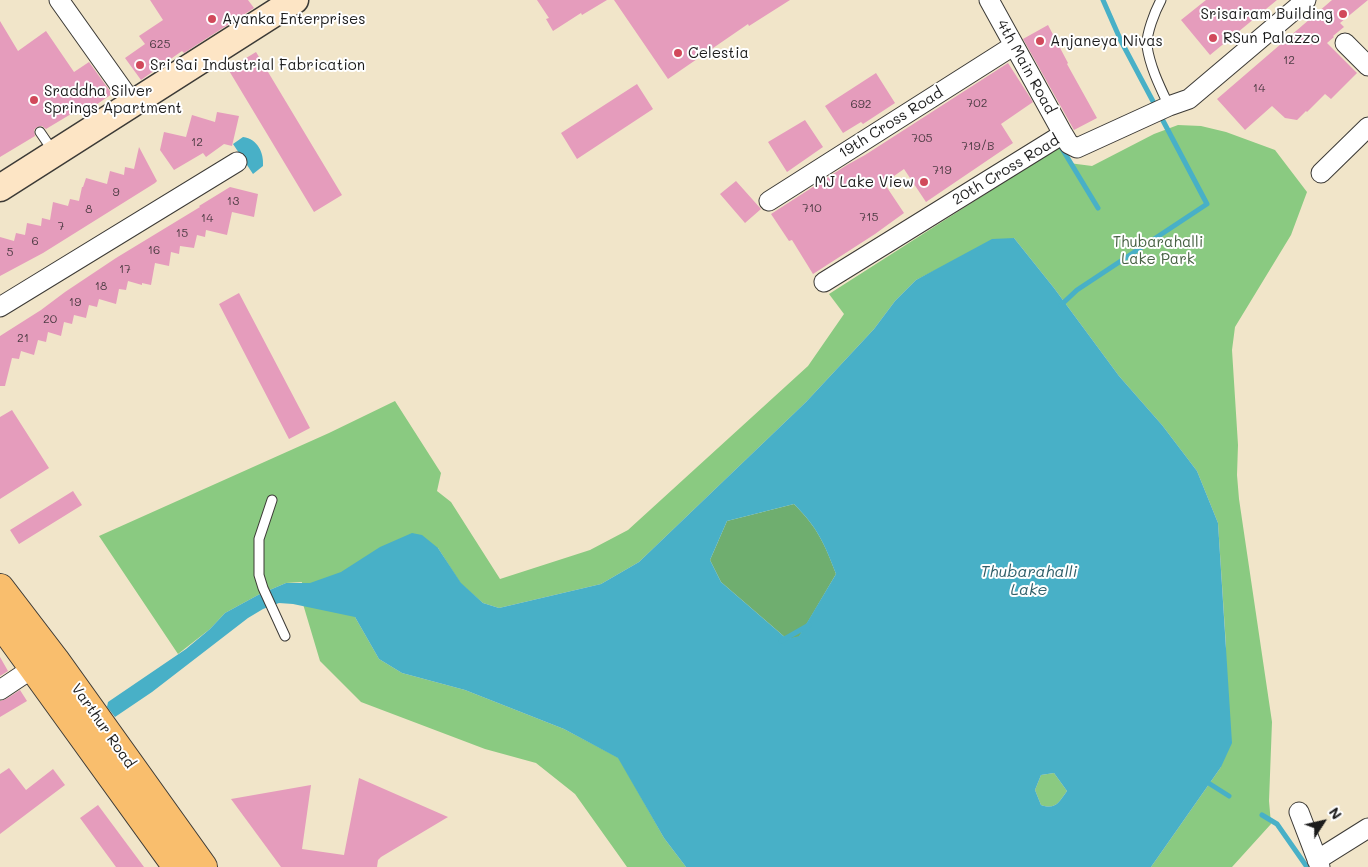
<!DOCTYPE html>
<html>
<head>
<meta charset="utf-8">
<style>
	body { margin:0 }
	#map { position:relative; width:1368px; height:867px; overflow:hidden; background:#f1e5c9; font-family:Mali,sans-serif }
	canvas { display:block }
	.north { position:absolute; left:1298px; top:797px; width:50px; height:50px; -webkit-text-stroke:4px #fff; paint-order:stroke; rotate:55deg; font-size:14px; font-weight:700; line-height:20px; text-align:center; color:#1c1c1c }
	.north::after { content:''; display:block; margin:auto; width:18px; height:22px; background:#1c1c1c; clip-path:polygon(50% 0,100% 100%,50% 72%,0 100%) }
</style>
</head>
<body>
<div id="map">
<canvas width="1368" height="867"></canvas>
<div class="north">N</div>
</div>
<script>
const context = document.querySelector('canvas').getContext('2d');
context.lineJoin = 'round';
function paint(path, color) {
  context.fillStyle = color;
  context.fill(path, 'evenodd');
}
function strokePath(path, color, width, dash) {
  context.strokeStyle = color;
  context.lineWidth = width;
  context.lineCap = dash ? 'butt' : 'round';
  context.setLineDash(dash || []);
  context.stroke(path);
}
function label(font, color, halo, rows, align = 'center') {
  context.font = font + ' Mali,sans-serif';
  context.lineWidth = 4;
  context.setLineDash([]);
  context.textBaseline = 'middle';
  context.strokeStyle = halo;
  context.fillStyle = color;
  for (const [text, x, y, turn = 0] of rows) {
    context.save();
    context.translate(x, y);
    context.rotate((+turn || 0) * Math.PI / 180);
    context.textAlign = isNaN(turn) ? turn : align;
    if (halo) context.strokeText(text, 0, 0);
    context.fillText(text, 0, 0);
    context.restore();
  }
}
paint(new Path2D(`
	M1178,125l23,1 25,6 49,18 32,42 -16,43 -56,92 -3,23 6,95 -1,30 2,24 33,223 -3,79 2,23 -39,43h-81l70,-100 5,-121 -8,-123 -21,-52 -35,-46 -43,-49 -65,-88 -40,-50 -64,25 -34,17 -21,21 -21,28 -68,73 -167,160 -38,22 -102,24 -16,-5 -22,-19 -23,-36 -83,69 24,42 23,14 63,17 99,39 55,29 45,80 22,29h-59l-52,-73 -39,-31 -51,-14 -124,-47 -41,-41 -20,-67 2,-12 -16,1 -28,12 -33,18 -15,16 -32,25 -79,-118 230,-103 66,-32 46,72 -4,18 14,11 49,77 90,-29 38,-20 180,-164 36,-52 -15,-20 230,-147 10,16 23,3 62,-32z
	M1054,773l13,18c-8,11 -11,19 -26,14l-6,-15 6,-15z`), '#8aca81');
paint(new Path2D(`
	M794,504c24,24 30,39 42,70l-37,63 -12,2 -66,-57 -11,-22 17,-39z`), '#6fae6f');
paint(new Path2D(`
	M243,137c15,2 21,16 20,29l-10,8 -20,-30z
	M1014,238l40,50 65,88 43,49 35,46 21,52 14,220 -11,24 -70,100h-465l-22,-29 -46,-80 -54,-29 -99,-39 -63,-17 -23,-14 -24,-42 -62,-13 -14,-1 -16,6 -15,9 -96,74 -37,25 -8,-10 1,-5 78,-53 24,-20 15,-16 33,-18 28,-12h24l31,-11 39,-25 32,-14 10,2 16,13 23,35 22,20 16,5 102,-24 38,-22 167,-160 68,-73 21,-28 21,-21 76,-41zM794,504c24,24 30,39 42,70l-37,62 -12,3 -66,-57 -11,-22 17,-39zM1054,773l13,18c-8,11 -11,19 -26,14l-6,-15 6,-15z`), '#48b0c7');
strokePath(new Path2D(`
	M1103,0l18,41 35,66
	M1061,147l37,61
	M1061,305l16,-15 130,-86 -47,-89
	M781,641l28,-16
	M1210,784l19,12
	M1262,815l15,9 30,43`), '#48b0c7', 5);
paint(new Path2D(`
	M150,0h98l6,8 -70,45 -2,-2 -41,29 -16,-22 20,-14 -6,-8 24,-16z
	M537,0h70l-25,15 -1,-2 -28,18 -7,-12 3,-1z
	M614,0h176l-41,26 -1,-2 -80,55z
	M1206,0h71l-67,55 -29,-35z
	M1332,0h36l-28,23 4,4 -11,9 1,1 -7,6 30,30 -26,26 -6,-5 -18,18 -1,-1 -9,9 -12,-2 -13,-12 -27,24 -28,-31z
	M0,21l18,30 28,-20 28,41 15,-10 23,32 -28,19 -3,-5 -35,21 -4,-3 -5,1 -3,3 1,6 -35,21z
	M1048,25l20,38 -1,1 30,54 -23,12 -51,-91z
	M256,52l86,143 -28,17 -86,-143z
	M1008,63l25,39 -32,22 12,19 -87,59 -22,-33 -20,14 20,30 -29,21 -62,40 -21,-34 -3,1 -18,-27 76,-49 18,-10z
	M876,73l19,30 -32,21 -2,-2 -18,11 -18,-27z
	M637,84l16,25 -76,50 -16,-26z
	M217,112l22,4 -7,30 -8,-2 -18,13 -3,-4 -29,17 -14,-20 4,-18 22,5 6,-22 23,7z
	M805,120l18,27 -36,25 -19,-30z
	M139,147l18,34 -2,2 -112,70 -43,23v-39l14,4 2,-8 9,2 2,-12 14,3 1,-8 8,2 3,-18 15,4 2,-7 9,2 3,-14h1l3,-9 21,6 3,-13 14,4 1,-8 9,2z
	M736,181l25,28 -16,14 -25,-29z
	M230,187l28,7 -4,23 -22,-5 -5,23 -21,-5 -1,7 -8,-2 -3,13 -14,-2 -1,8 -8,-2 -2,14 -14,-3 -4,22 -9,-2v2l-14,-4 -2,9 -7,-1 -3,15 -17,-5 -2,8 -8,-2 -3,13 -12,-3 -2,9 -8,-2 -3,14 -13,-4 -2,10 -8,-2 -4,15 -13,-4 -2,8 -7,-1 -7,28h-5v-50l41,-26 24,-18 51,-34 84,-51 -1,-1z
	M239,293l71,135 -21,11 -70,-135z
	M12,410l37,58 -49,31v-82z
	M73,491l9,14 -63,39 -9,-14z
	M0,657l8,14 -8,5z
	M20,690l7,11 -27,16v-16l6,-2z
	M9,768l17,22 27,-21 12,16 -65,49v-60z
	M359,778l89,39 -67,40 -3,3 -1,7h-96l-50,-68 80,-14 -9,64 42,6z
	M98,805l46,62h-28l-36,-49z`), '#e59cbc');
const lane = new Path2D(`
	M1161,0c-6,11 -15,34 -14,46 3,21 13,41 22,60
	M40,132l13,19
	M272,500l-13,39v36l4,13 22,48`);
const street = new Path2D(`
	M59,0l74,104
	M989,0l74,134 6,10 8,4 92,-42 20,-7 117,-99
	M1345,43l23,23
	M1321,173l47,-46
	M769,201l244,-155
	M824,282l239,-148
	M0,307l237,-145
	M0,690l33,-22
	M1299,812l21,55
	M1317,860l51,-32`);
const secondary = new Path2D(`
	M0,188l295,-188`);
const primary = new Path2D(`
	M0,588l55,72 148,207
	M0,622l177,245`);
strokePath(lane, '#3c3a36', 11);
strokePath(street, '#3c3a36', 21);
strokePath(secondary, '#3c3a36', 29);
strokePath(primary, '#3c3a36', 30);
strokePath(lane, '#fff', 9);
strokePath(street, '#fff', 19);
strokePath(secondary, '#fde5c5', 26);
strokePath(primary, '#f9be6d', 28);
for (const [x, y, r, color] of [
	[1343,14,5,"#d1495b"],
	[212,19,5,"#d1495b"],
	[1213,38,5,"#d1495b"],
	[1040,41,5,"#d1495b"],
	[678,53,5,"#d1495b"],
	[140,65,5,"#d1495b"],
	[34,100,5,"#d1495b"],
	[924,182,5,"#d1495b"]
]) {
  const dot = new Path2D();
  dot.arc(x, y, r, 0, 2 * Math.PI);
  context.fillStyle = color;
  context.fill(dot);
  strokePath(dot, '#fff', 2);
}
label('12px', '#4e3c44', null, [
	["625",160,44],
	["12",1289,60],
	["14",1259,88],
	["702",977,103],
	["692",861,104],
	["705",922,138],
	["12",197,142],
	["719/B",978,146],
	["719",942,170],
	["9",116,192],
	["13",233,201],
	["710",812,208],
	["8",89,209],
	["715",869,217],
	["14",207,218],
	["7",61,226],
	["15",182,233],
	["6",35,241],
	["16",154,250],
	["5",10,252],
	["17",125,269],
	["18",101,286],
	["19",75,302],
	["20",50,319],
	["21",23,338]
]);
label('15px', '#1c1c1c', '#fff', [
	["Srisairam Building",1333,14,"right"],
	["Ayanka Enterprises",222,19],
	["RSun Palazzo",1223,38],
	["Anjaneya Nivas",1050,41],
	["Celestia",688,53],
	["Sri Sai Industrial Fabrication",150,65],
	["Sraddha Silver",44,91],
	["Springs Apartment",44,108],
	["MJ Lake View",914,182,"right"]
], 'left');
label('15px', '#1c1c1c', '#fff', [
	["4th Main Road",1026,67,61],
	["19th Cross Road",891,123,-32],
	["20th Cross Road",1006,170,-31],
	["Varthur Road",103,726,55]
]);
label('15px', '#486244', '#fff', [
	["Thubarahalli",1158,242],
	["Lake Park",1158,259]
]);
label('italic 16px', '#305f69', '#fff', [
	["Thubarahalli",1029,572],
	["Lake",1029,590]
]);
</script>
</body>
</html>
